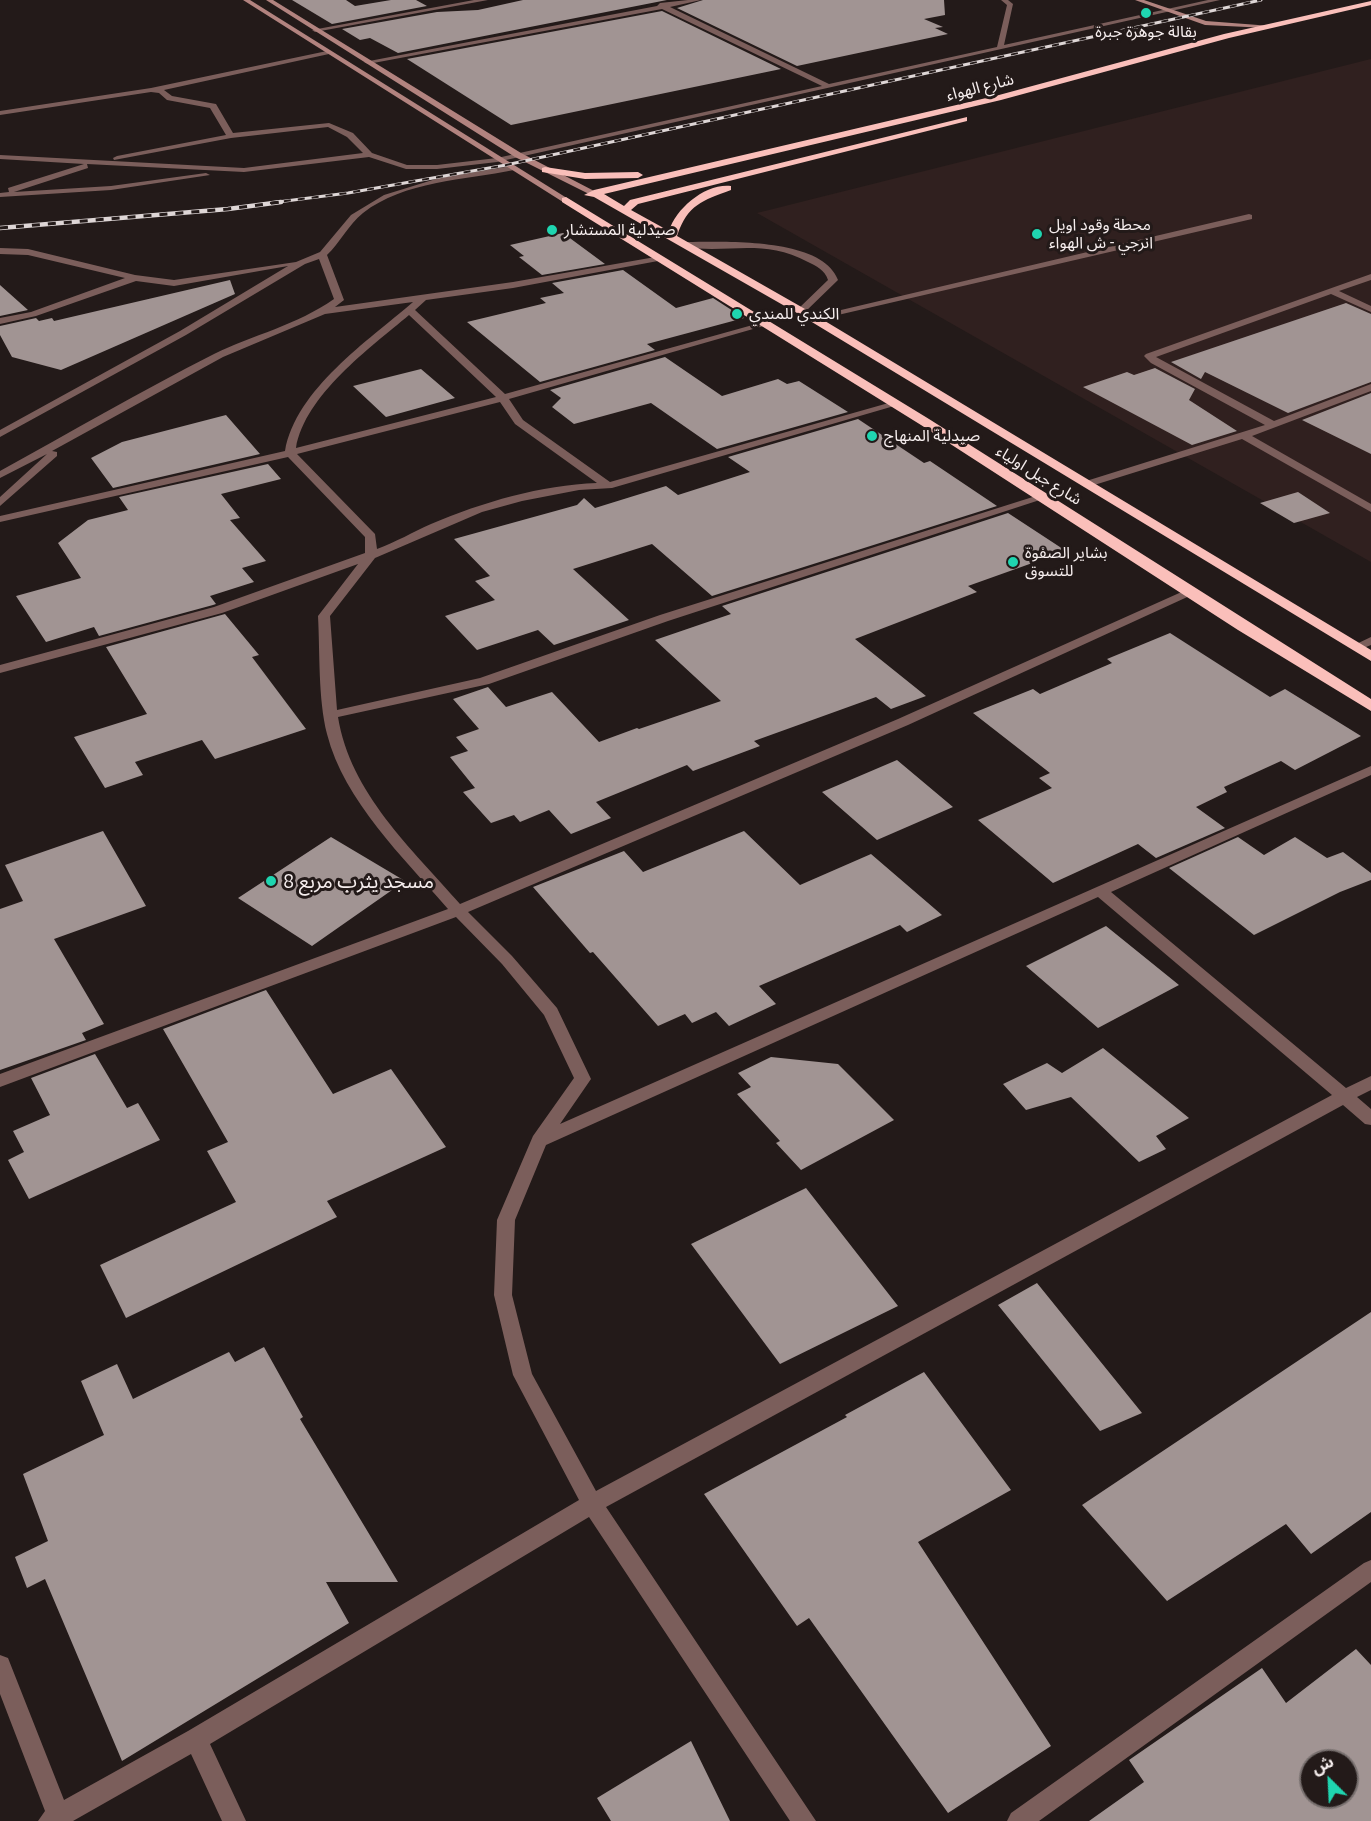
<!DOCTYPE html>
<html>
<head>
<meta charset="utf-8">
<style>
	body { margin:0 }
	#map { position:relative; width:1371px; height:1821px; overflow:hidden; background:#231a19; font-family:Ubuntu,"Noto Sans Arabic",sans-serif }
	canvas { display:block }
	.north { position:absolute; left:1299px; top:1749px; width:60px; height:60px; box-sizing:border-box; background:#231a19; border:2px solid #776f6e; border-radius:50%; rotate:336deg; font-size:16px; font-weight:700; line-height:24px; text-align:center; color:#f6eeee }
	.north::after { content:''; display:block; margin:auto; width:21px; height:27px; background:#1fd5b0; clip-path:polygon(50% 0,100% 100%,50% 72%,0 100%) }
</style>
</head>
<body>
<div id="map">
<canvas width="1371" height="1821"></canvas>
<div class="north">ش</div>
</div>
<script>
const context = document.querySelector('canvas').getContext('2d');
context.lineJoin = 'round';
function paint(path, color) {
  context.fillStyle = color;
  context.fill(path, 'evenodd');
}
function strokePath(path, color, width, dash) {
  context.strokeStyle = color;
  context.lineWidth = width;
  context.lineCap = dash ? 'butt' : 'round';
  context.setLineDash(dash || []);
  context.stroke(path);
}
function label(font, color, halo, rows, align = 'center') {
  context.font = font + ' Ubuntu,"Noto Sans Arabic",sans-serif';
  context.lineWidth = 6;
  context.setLineDash([]);
  context.textBaseline = 'middle';
  context.strokeStyle = halo;
  context.fillStyle = color;
  for (const [text, x, y, turn = 0] of rows) {
    context.save();
    context.translate(x, y);
    context.rotate((+turn || 0) * Math.PI / 180);
    context.textAlign = isNaN(turn) ? turn : align;
    if (halo) context.strokeText(text, 0, 0);
    context.fillText(text, 0, 0);
    context.restore();
  }
}
paint(new Path2D(`
	M1371,59v503l-614,-349z`), '#30201f');
paint(new Path2D(`
	M292,0h54l9,6 36,-6h25l11,6 -95,18z
	M523,0h144l-269,53 -28,-15 -10,2 -18,-11 95,-17 41,-2z
	M703,0h241l1,15 -21,4 19,8 -8,1 13,6 -151,32 -120,-58z
	M662,11l119,58 -270,56 -104,-66z
	M563,233l42,31 -63,11 -23,-18 5,-1 -14,-11z
	M623,270l53,38 37,-10 31,20 -97,26 8,6 -115,32 -73,-60 79,-19 -6,-5 24,-5 -12,-10z
	M230,280l5,14 -174,76 -49,-13 -12,-22v-9l36,-8 3,3 13,-3 2,3z
	M0,285l28,25 -28,6z
	M1346,303l25,11v68l-83,31 -83,-41 -4,7 -30,-17z
	M665,357l57,39 56,-17 9,5 12,-3 49,31 -131,37 -66,-46 -77,21 -22,-17 9,-9 -11,-8z
	M1155,368l40,21 -6,11 48,31 -45,14 -109,-58 44,-15 7,3z
	M421,369l34,29 -69,19 -33,-31z
	M1371,393v61l-69,-34z
	M226,415l34,39 -147,34 -22,-30 31,-16z
	M858,419l66,44 6,-2 67,45 -285,90 -60,-52 -79,25 56,51 -75,25 -16,-15 -61,20 -32,-34 50,-16 -20,-19 15,-5 -36,-37 123,-34 7,-7 11,10 71,-22 12,9 72,-23 -22,-15z
	M268,464l13,15 -60,15 19,24 -10,2 36,41 -24,7 12,14 -44,14 6,8 -3,1 -114,31 -5,-9 -48,15 -30,-46 65,-18 -23,-35 30,-23 40,-10 -9,-13z
	M1298,492l32,21 -36,10 -34,-20z
	M1008,513l58,38 -98,35 9,6 -122,47 71,57 -35,13 -15,-12 -122,44 6,5 -67,25 -6,-6 -91,37 15,16 -40,16 -22,-24 -29,12 -6,-7 -23,8 -28,-31 12,-4 -25,-31 18,-6 -12,-14 23,-8 -26,-30 35,-12 18,20 46,-15 47,50 38,-14 2,1 82,-28 -66,-61 76,-26 -9,-8z
	M225,614l34,41 -7,2 54,72 -91,30 -13,-19 -67,22 8,13 -38,13 -31,-51 73,-23 -41,-67z
	M1170,633l100,64 15,-8 76,47 -66,34 -14,-9 -57,26 3,5 -31,15 29,21 -69,30 -18,-14 -85,39 -75,-63 74,-32 -13,-10 11,-5 -77,-60 60,-24 7,5 72,-31 -5,-4z
	M897,760l56,47 -76,33 -55,-48z
	M103,831l43,75 -92,33 50,85 -22,9 4,7 -86,30v-161l23,-8 -18,-36z
	M744,831l56,54 71,-31 71,61 -35,17 -7,-7 -141,61 17,18 -47,22 -13,-14 -24,11 -7,-9 -27,12 -65,-74 -3,1 -57,-66 91,-36 19,21z
	M331,837l74,44 -93,65 -74,-48z
	M1238,837l26,18 31,-18 32,21 16,-6 28,21v7l-31,12 -86,43 -85,-67z
	M1106,926l73,59 -81,43 -72,-62z
	M266,990l67,104 58,-25 55,78 -119,54 10,16 -211,101 -26,-53 136,-63 -29,-51 21,-9 -65,-113z
	M1103,1048l86,70 -33,18 10,13 -27,13 -68,-65 -45,13 -23,-26 44,-21 15,10z
	M95,1054l32,54 11,-5 22,37 -131,59 -21,-39 16,-8 -11,-21 37,-16 -19,-37z
	M771,1057l67,7 56,56 -93,50 -25,-27 4,-2 -43,-47 14,-7 -13,-14z
	M806,1188l92,118 -118,58 -89,-120z
	M1037,1283l105,130 -42,18 -102,-126z
	M1371,1312v200l-60,42 -25,-30 -119,77 -85,-96z
	M264,1347l39,70 -3,2 98,163h-72l23,41 -227,138 -77,-182 -18,9 -12,-31 33,-16 -25,-67 81,-39 -23,-54 36,-17 16,35 96,-47 6,10z
	M924,1372l87,118 -93,52 133,204 -103,67 -139,-195 -12,8 -93,-132 143,-77 -2,-2z
	M1356,1649l15,16v156h-282l55,-39 -15,-22 133,-92 24,35zM1311,1761h36v36h-36z
	M691,1741l39,80h-119l-14,-23z`), '#a19493');
paint(new Path2D(`
	M1249,214l3,1v4l-440,102 -5,-3z
	M687,242c37,0 135,-5 151,38l-34,33h-6v-4l30,-29c-3,-10 -12,-14 -20,-18 -46,-24 -79,-8 -124,-15v-4z
	M1371,274v6l-32,11 32,15v6l-40,-18 -175,63 118,64 97,-37v7l-119,45 119,68v8l-129,-73 -151,47h-8v-4l182,-57 -114,-62 -7,-7 2,-2z
	M1371,637v8l-15,6 -6,-4z`), '#7b5e5b');
paint(new Path2D(`
	M474,0h14l-173,32 -3,-2z
	M688,0h13l-31,7 159,77 168,-37 10,-42 -6,-5h7l5,4 -9,41 204,-45h12l-723,162 -60,7h-31l-37,-12 -125,15 -157,-8 1,4 -74,24 97,-6 95,-13 4,2 -99,15 -111,7v-4l9,-1 -1,-4 76,-24 -84,-5v-4l244,13 119,-15 -16,-16 -19,-10 -97,11 -117,22 -1,-2 4,-2 109,-21 -16,-27 -43,-8 -8,-7 -8,-1 -151,23v-4l151,-23 176,-37 2,3 -165,36 8,6 44,8 17,29 96,-10 24,10 19,20 35,12h30l60,-7 325,-72 -160,-77 -294,55 -4,-2 293,-56 3,-3z
	M511,166h3v4c-49,10 -110,11 -151,43 -15,12 -23,30 -36,42l17,45 -9,7 178,-25 148,-26 1,2 -4,3 -145,27 -87,12 -11,10 90,84 262,-73v4l-258,74 14,21 87,62 282,-80 9,2 -289,84 -33,2 -57,11 -40,11 -107,46 -45,58 7,94 143,-32 180,-63 379,-120h8l2,2 -381,124 -179,63 -151,33c12,76 74,132 122,187l438,-185 288,-129h8l2,3 -288,132 -440,187 44,44 45,52 34,71 -31,45 811,-358v9l-260,117 235,196 25,-12v14l-14,7 14,12v16l-6,-1 -22,-19 -737,402 210,314h-26l-201,-304 -379,227 36,77h-24l-31,-67 -118,67h-35l7,-10 -45,-117v-39l8,3 56,142 124,-69 391,-231 -66,-125 -19,-80 3,-75 36,-84 41,-58 -30,-63 -42,-51 -46,-47 -456,170v-13l448,-165c-44,-51 -104,-108 -121,-175 -9,-36 -7,-81 -9,-118l40,-52 -136,49 -222,60v-8l214,-58 151,-54v-16l-77,-80 -288,65v-6l285,-65c11,-62 83,-110 128,-149l-88,12 -102,43 -171,94 5,1v4l-57,50v-9l47,-43 -47,24v-7c71,-39 141,-80 214,-117 39,-19 83,-29 120,-55l-15,-40 -14,5 -119,71 -186,102v-7l180,-99 108,-65 -114,20 -38,-5 -100,35 -36,8v-6l31,-6 94,-34 -97,-23 -28,-1v-6l28,1 107,26 39,5 122,-18 24,-10 31,-37 33,-20 55,-17zM409,315l87,82 -200,51c9,-53 74,-100 113,-133zM500,402l15,22 82,59c-56,2 -114,19 -166,41 -18,8 -35,18 -54,25l-2,-15 -78,-80zM1098,897l234,198 -736,396 -64,-117 -20,-79 3,-75 31,-75z
	M1371,1560v22l-332,239h-32l4,-8 353,-250z`), '#7b5e5b');
paint(new Path2D(`
	M243,0h7l320,200 -7,2z
	M266,0h7l248,153 77,40 -7,2 -76,-38z
	M1135,0h9l62,21 65,5 -3,2 -63,-3z`), '#b2837f');
paint(new Path2D(`
	M1371,1v4l-142,33 -228,62 -397,94 20,12 6,-6 337,-83v4l-329,83 -7,6 38,21c7,-23 37,-48 62,-45v4c-29,11 -43,14 -54,46l128,73 566,341v11l-574,-348 -203,-116 -10,-2 10,-5 405,-95 225,-61z
	M545,167l40,6 53,-1 5,3 -5,3 -53,1 -43,-7v-4z
	M566,197l363,222 442,280v12l-133,-81 -317,-205 -359,-223v-4z`), '#fabfba');
const railFar1 = new Path2D(`
	M270,203l78,-10 158,-28 755,-165`);
const rail = new Path2D(`
	M0,228l228,-19 53,-7`);
strokePath(railFar1, '#ded6d6', 3);
strokePath(rail, '#ded6d6', 4.5);
strokePath(railFar1, '#231a19', 2, [7]);
strokePath(rail, '#231a19', 3, [8]);
for (const [x, y, r, color] of [
	[1146,13,6,"#1fd5b0"],
	[552,230,6,"#1fd5b0"],
	[1037,234,6,"#1fd5b0"],
	[737,314,6,"#1fd5b0"],
	[872,436,6,"#1fd5b0"],
	[1013,562,6,"#1fd5b0"],
	[271,881,6,"#1fd5b0"]
]) {
  const dot = new Path2D();
  dot.arc(x, y, r, 0, 2 * Math.PI);
  context.fillStyle = color;
  context.fill(dot);
  strokePath(dot, '#231a19', 2);
}
label('16px', '#f6eeee', '#231a19', [
	["بقالة جوهرة جبرة",1146,32,"center"],
	["محطة وقود اويل",1049,225],
	["انرجي - ش الهواء",1049,243],
	["صيدلية المستشار",564,230],
	["الكندي للمندي",749,314],
	["صيدلية المنهاج",884,436],
	["بشاير الصفوة",1025,553],
	["للتسوق",1025,571]
], 'left');
label('16px', '#f6eeee', '#231a19', [
	["شارع الهواء",980,87,-14],
	["شارع جبل اولياء",1039,475,32]
]);
label('20px', '#f6eeee', '#231a19', [
	["مسجد يثرب مربع 8",283,881]
], 'left');
</script>
</body>
</html>
